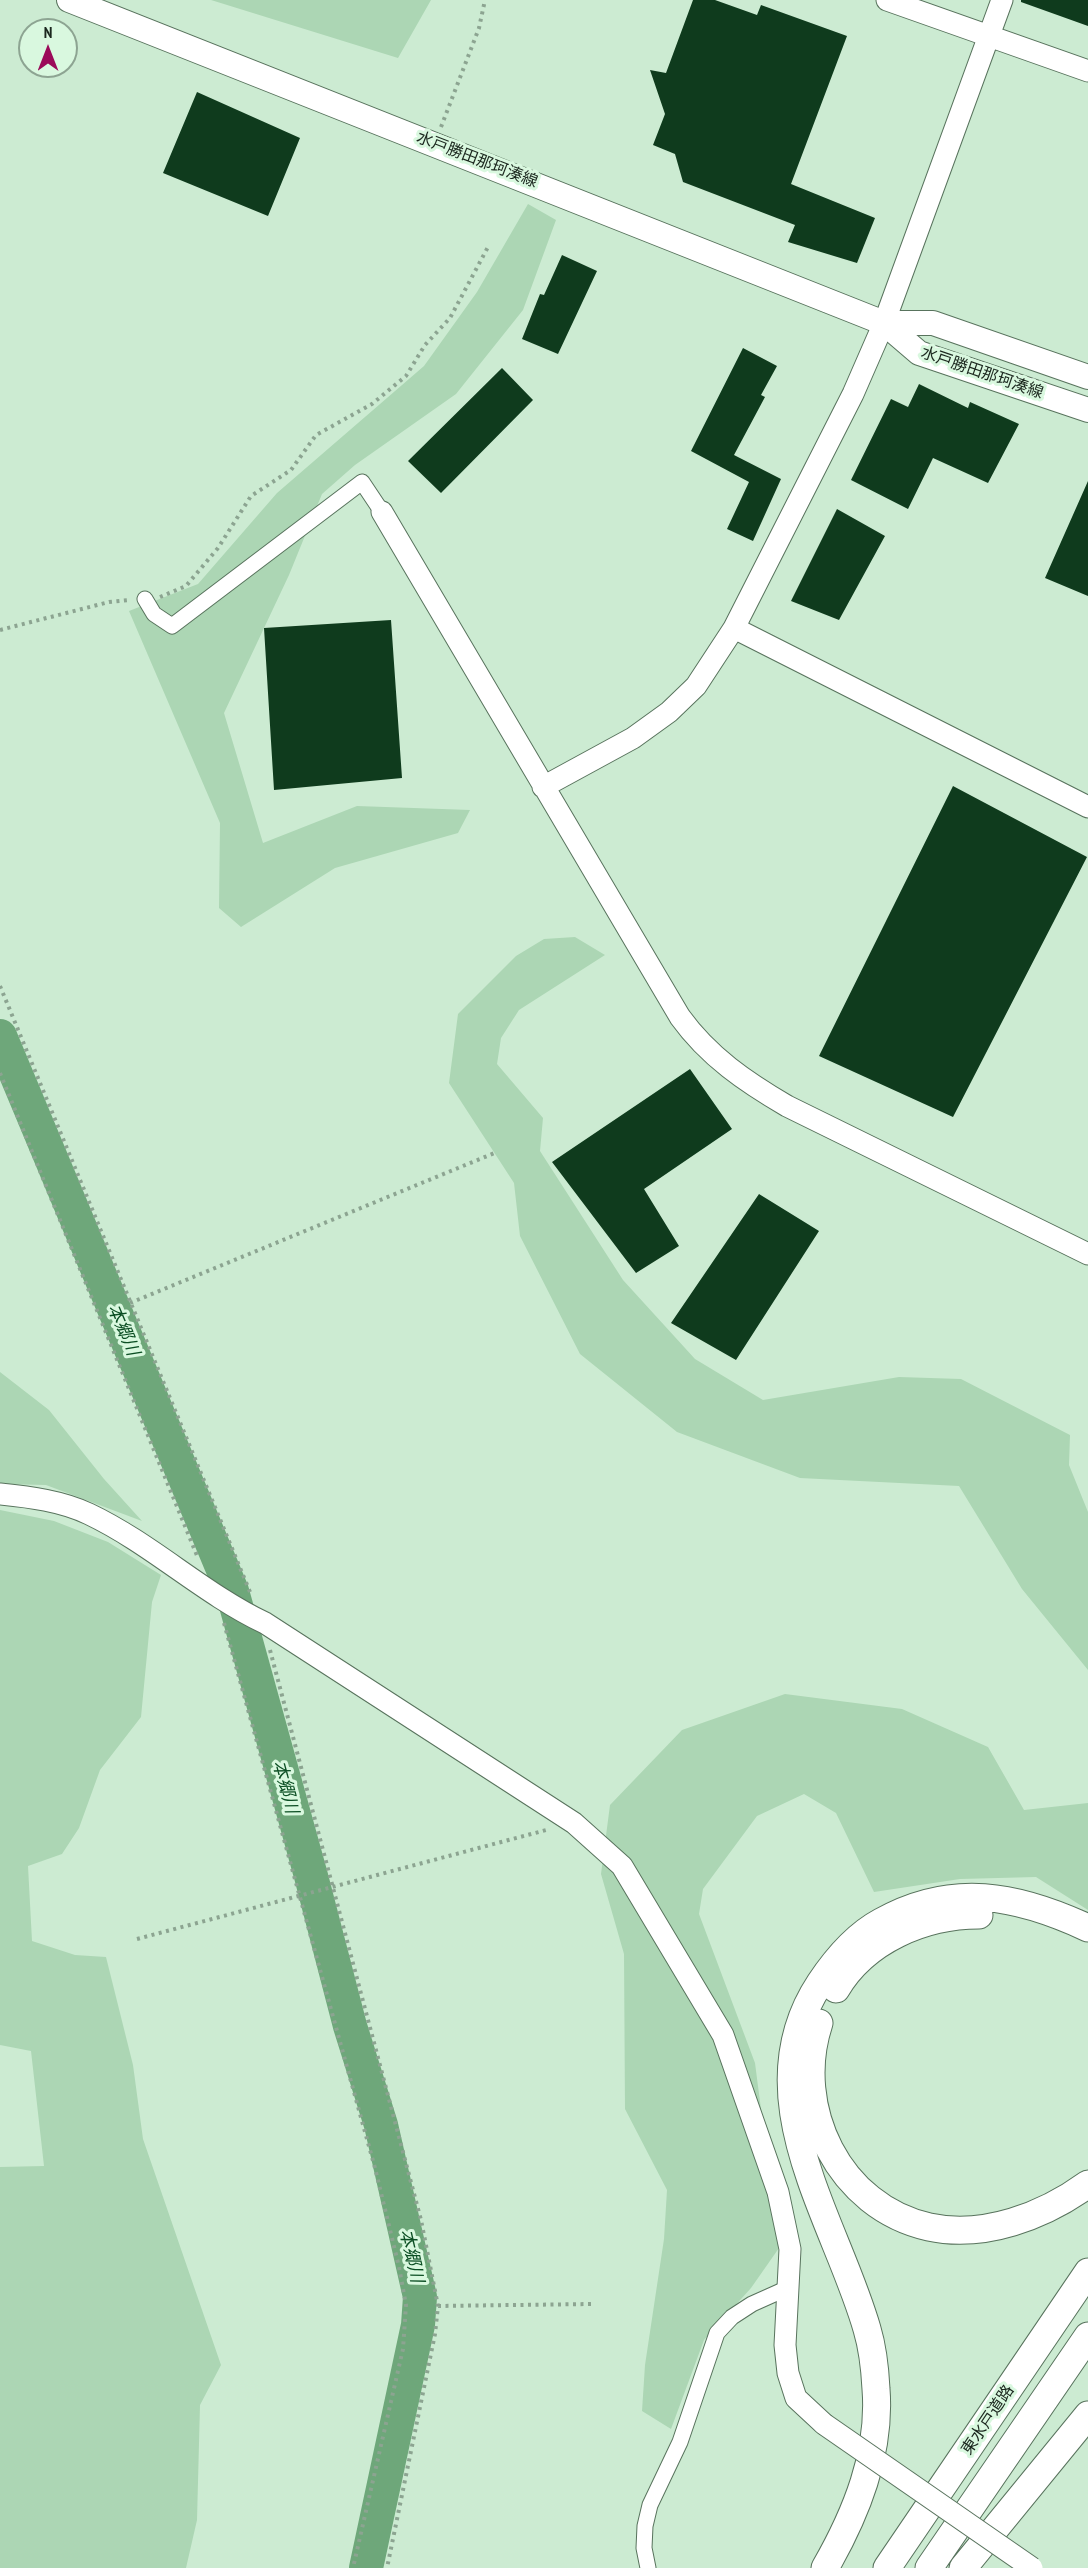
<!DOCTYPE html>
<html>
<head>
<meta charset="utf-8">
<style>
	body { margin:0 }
	#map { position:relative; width:1088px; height:2568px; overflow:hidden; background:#ccebd2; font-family:"PT Sans Narrow",sans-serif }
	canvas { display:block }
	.north { position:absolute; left:18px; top:18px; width:60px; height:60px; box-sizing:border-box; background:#d9f8df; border:2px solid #8da492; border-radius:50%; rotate:0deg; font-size:16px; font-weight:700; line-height:24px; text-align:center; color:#1b271e }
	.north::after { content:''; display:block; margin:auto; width:21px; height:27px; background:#9b0a59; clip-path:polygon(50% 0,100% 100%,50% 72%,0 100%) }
</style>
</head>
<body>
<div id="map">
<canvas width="1088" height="2568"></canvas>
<div class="north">N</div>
</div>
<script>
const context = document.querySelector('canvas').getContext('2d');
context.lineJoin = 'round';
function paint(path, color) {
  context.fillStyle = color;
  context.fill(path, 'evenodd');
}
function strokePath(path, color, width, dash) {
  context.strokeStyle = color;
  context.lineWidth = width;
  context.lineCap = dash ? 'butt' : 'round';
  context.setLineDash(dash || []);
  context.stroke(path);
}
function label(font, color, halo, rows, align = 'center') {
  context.font = font + ' "PT Sans Narrow","Noto Sans JP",sans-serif';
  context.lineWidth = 6;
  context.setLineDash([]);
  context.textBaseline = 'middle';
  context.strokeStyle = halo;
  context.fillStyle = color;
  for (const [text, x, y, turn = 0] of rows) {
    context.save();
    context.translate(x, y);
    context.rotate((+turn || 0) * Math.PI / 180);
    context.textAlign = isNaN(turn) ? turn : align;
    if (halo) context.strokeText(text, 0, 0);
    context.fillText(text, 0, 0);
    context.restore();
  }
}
paint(new Path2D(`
	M211,0h220l-33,58z
	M528,204l28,16 -33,90 -67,84 -101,71 -33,29 -33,81 -65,138 39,130 94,-37 113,4 -12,23 -123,35 -94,59 -22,-19 1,-85 -91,-212 69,-27 79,-91 147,-127 53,-74z
	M575,937l30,18 -86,55 -18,28 -4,26 46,54 -3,33 83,129 72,79 68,41 136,-23 62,2 109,56 -1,30 19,47v158l-66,-81 -63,-103 -159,-8 -123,-46 -97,-78 -60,-118 -6,-53 -65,-100 9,-69 58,-58 28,-17z
	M0,1372l49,38 55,69 38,42 -96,-36 -46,-1z
	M0,1510l54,11 54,21 53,33 -9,27 -11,115 -41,53 -21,58 -17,26 -34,12 4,75 43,14 31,2 27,108 10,74 78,226 -21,40 -3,115 -11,48h-186v-401l44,-1 -13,-115 -31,-6z
	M785,1694l117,15 86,38 36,63 64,-7v107l-52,-33 -76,2 -86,13 -38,-79 -32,-19 -47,22 -54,73 -4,25 56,149 24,185 -28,40 -47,52 -33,89 -29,-18 3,-46 19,-126 3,-49 -42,-81 -1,-155 -23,-80 9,-69 72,-75z`), '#acd6b4');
strokePath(new Path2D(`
	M0,1036l232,555 79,285 39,150 31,99 39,172 -2,28 -52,243`), '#6ea77a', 34);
paint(new Path2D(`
	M693,0h22l42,15 4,-10 86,31 -56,148 84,34 -18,45 -69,-21 7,-17 -112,-43 -8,-28 -22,-9 12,-31 -15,-44 16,3z
	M1021,0h67v26l-67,-24z
	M197,92l103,46 -32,78 -105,-43z
	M562,255l35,16 -39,83 -36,-15 18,-45 4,1z
	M743,348l34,18 -16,29 4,2 -31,58 47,24 -28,62 -26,-12 22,-47 -58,-31z
	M502,368l31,32 -92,93 -33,-32z
	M919,384l49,24 2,-6 49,22 -31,59 -55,-25 -25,51 -57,-29 40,-81 17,8z
	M1088,481v115l-43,-18z
	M837,509l48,27 -46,84 -48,-19z
	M391,620l11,158 -128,12 -10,-162z
	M953,786l134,71 -134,260 -134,-61z
	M690,1069l42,60 -88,60 35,57 -43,27 -84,-111z
	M759,1194l60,37 -83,129 -65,-37z`), '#0f3b1d');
const street = new Path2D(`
	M145,599l9,15 18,12 190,-144 20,30
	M648,2568l-4,-20 1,-22 5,-21 30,-63 37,-109 15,-16 20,-13 38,-17`);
const secondary = new Path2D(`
	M887,0l201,71
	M382,512l298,505c29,40 66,65 107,89l301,148
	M734,628l354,179
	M543,787l90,-49 36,-26 27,-26 38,-58 119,-234 31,-71 118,-323
	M0,1494c30,3 62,7 89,20 63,30 113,79 176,109l309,200 48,43 101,169 55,157 12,57 -5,96 3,28 8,25 28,26`);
const primary = new Path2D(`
	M69,0l815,323 35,30 169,57
	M884,323h49l155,54`);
const highway = new Path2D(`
	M836,1989c29,-49 88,-74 143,-74
	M819,2023c-28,85 20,184 110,204 55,12 115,-11 159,-43
	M825,2568c31,-54 56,-115 51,-179 -1,-20 -3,-40 -9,-60 -31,-109 -122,-233 -47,-346 16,-24 35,-47 61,-61 71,-40 136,-27 207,6
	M887,2568l201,-296
	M929,2568l159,-232
	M963,2568l125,-153`);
strokePath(street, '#58735d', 17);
strokePath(secondary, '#58735d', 23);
strokePath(primary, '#58735d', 26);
strokePath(highway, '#58735d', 29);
strokePath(new Path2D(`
	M441,127l38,-99 6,-28
	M160,597l26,-11 32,-38 33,-52 40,-26 25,-35 56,-31 34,-28 19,-31 25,-27 38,-71
	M0,630l109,-28 20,-2
	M0,986l250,606
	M0,1073l198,485
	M130,1303l367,-151
	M224,1623l151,545 24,99 7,38 -3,44 -50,219
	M270,1650l151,570 17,86 -3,28 -48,234
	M137,1939l413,-110
	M438,2306l153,-2`), '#8ca491', 4, [3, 4.5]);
strokePath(street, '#fff', 15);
strokePath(secondary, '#fff', 21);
strokePath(primary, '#fff', 24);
strokePath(highway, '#fff', 27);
const secondaryBridge = new Path2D(`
	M824,2424l208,144`);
strokePath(secondaryBridge, '#58735d', 23, []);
strokePath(secondaryBridge, '#fff', 21);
label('16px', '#1b271e', '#d9f8df', [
	["水戸勝田那珂湊線",477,160,21],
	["水戸勝田那珂湊線",982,373,19],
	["東水戸道路",988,2420,-56]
]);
label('italic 18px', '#0c4f24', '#d9f8df', [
	["本郷川",123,1330,67],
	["本郷川",285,1787,75],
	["本郷川",411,2256,77]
]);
</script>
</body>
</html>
